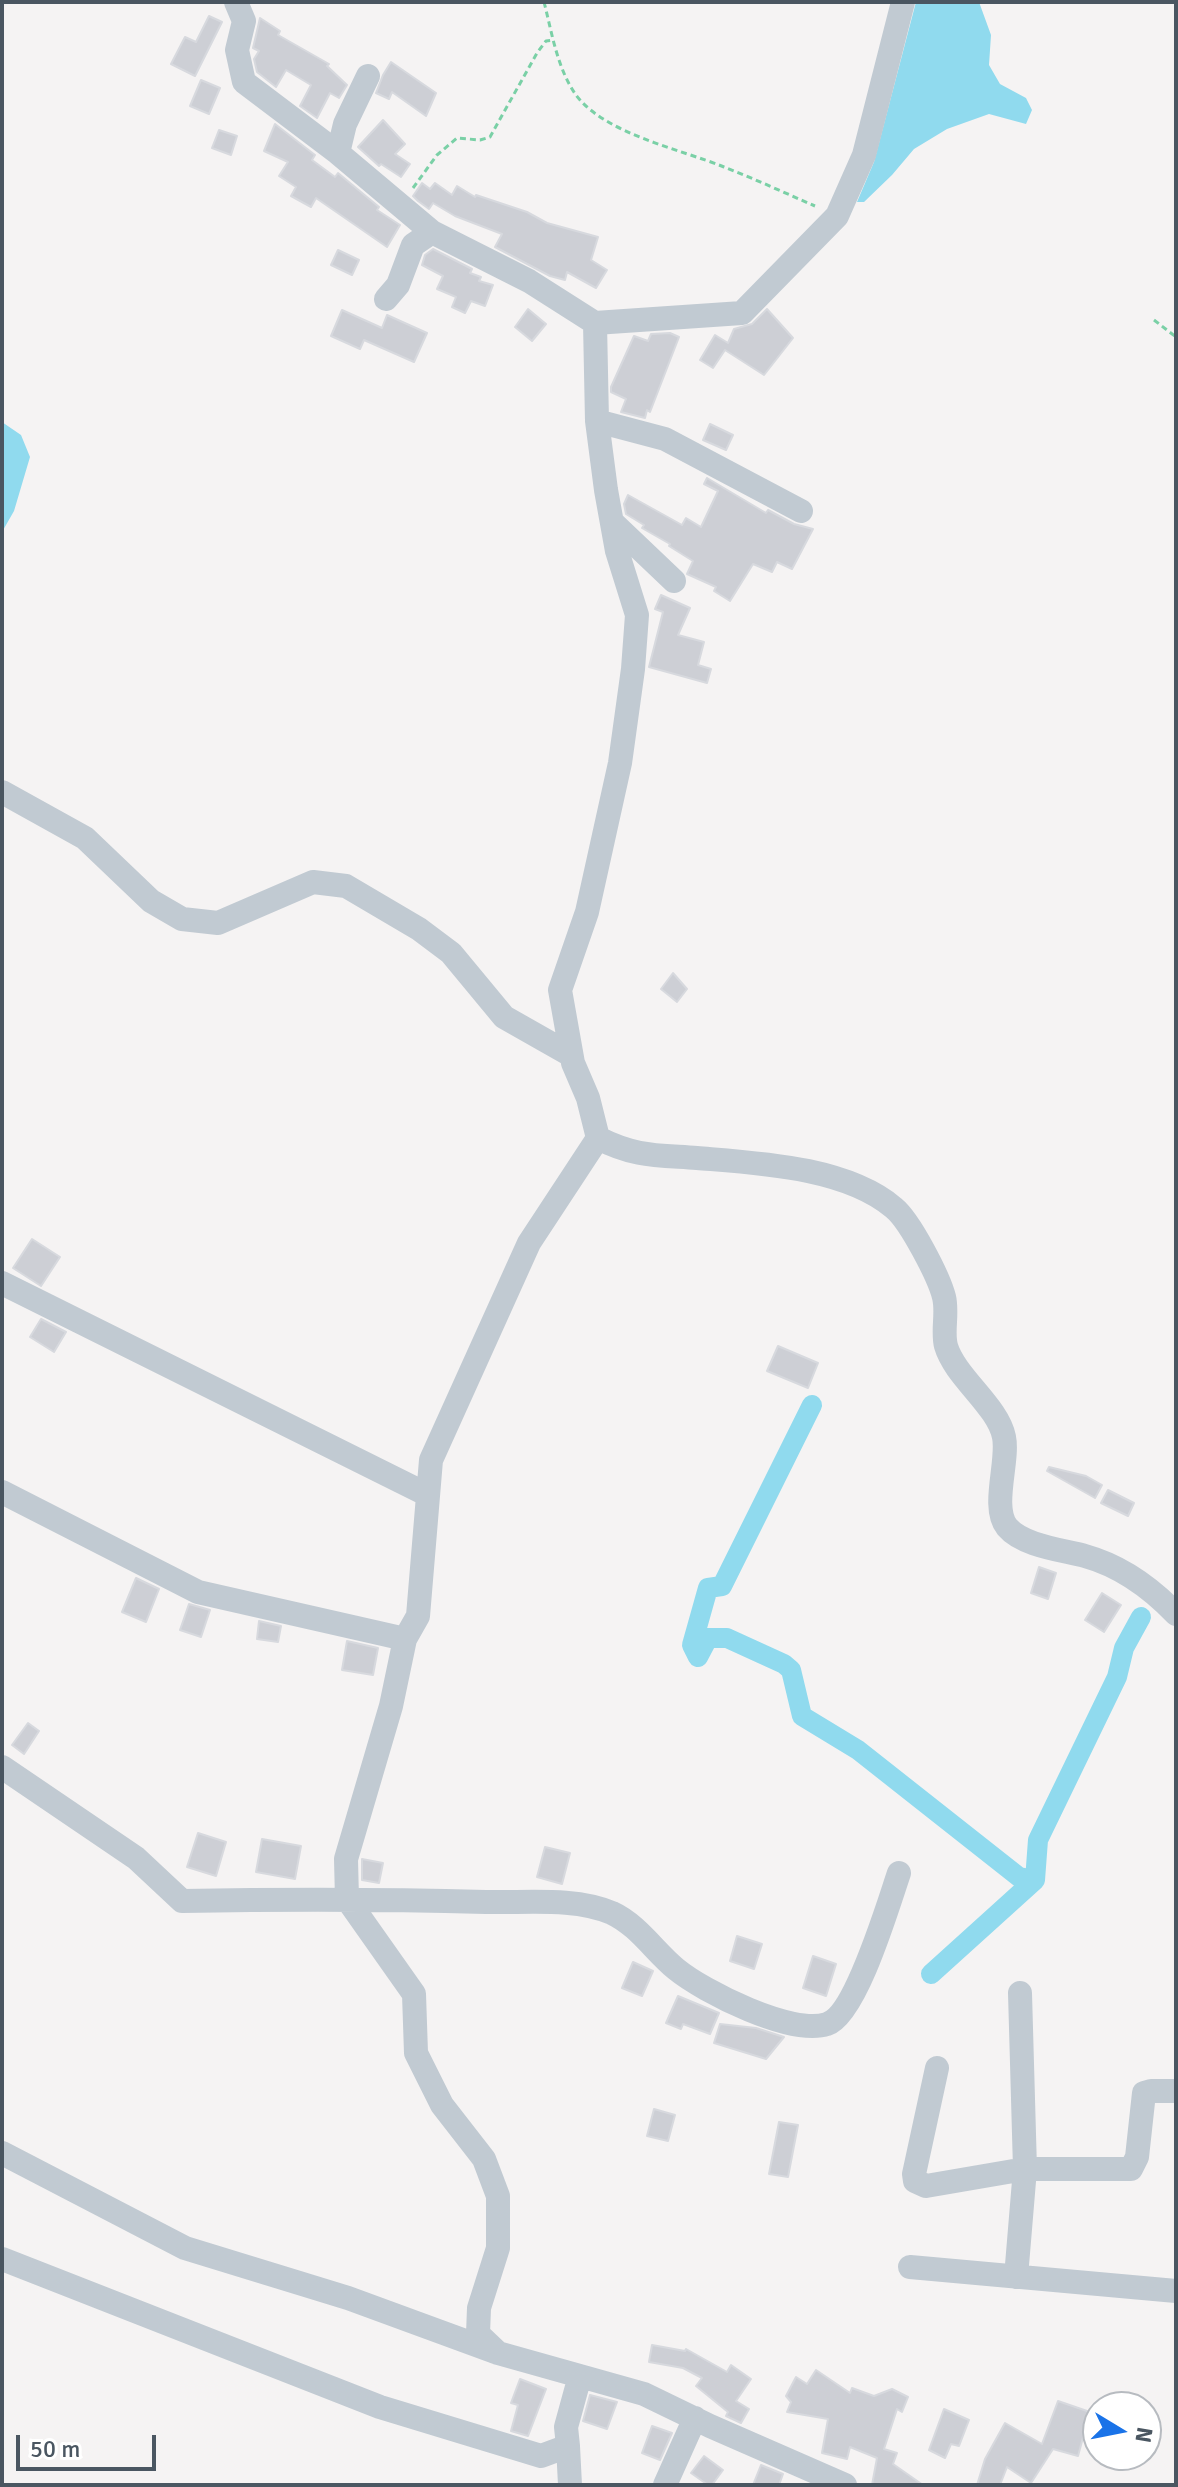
<!DOCTYPE html>
<html>
<head>
<meta charset="utf-8">
<style>
	body { margin:0 }
	#map { position:relative; width:1178px; height:2487px; overflow:hidden; background:#f5f3f3; font-family:Signika,sans-serif }
	canvas { display:block }
	.frame { position:absolute; inset:0; border:4px solid #4a5661; pointer-events:none }
	.north { position:absolute; left:1082px; top:2391px; width:80px; height:80px; box-sizing:border-box; background:#fff; border:2px solid #b7bbc0; border-radius:50%; rotate:100deg; font-size:22px; font-weight:700; line-height:32px; text-align:center; color:#4a5661 }
	.north::after { content:''; display:block; margin:auto; width:28px; height:36px; background:#1a73e8; clip-path:polygon(50% 0,100% 100%,50% 72%,0 100%) }
	.scale { position:absolute; left:16px; top:2435px; width:140px; height:36px; box-sizing:border-box; border:4px solid #4a5661; border-top:0; padding-left:10px; font-size:24px; line-height:28px; white-space:nowrap; color:#4a5661; -webkit-text-stroke:6px #fff; paint-order:stroke }
</style>
</head>
<body>
<div id="map">
<canvas width="1178" height="2487"></canvas>
<div class="frame"></div>
<div class="north">N</div>
<div class="scale">50 m</div>
</div>
<script>
const context = document.querySelector('canvas').getContext('2d');
context.lineJoin = 'round';
function paint(path, color) {
  context.fillStyle = color;
  context.fill(path, 'evenodd');
}
function strokePath(path, color, width, dash) {
  context.strokeStyle = color;
  context.lineWidth = width;
  context.lineCap = dash ? 'butt' : 'round';
  context.setLineDash(dash || []);
  context.stroke(path);
}
paint(new Path2D(`
	M916,2h63l12,33 -2,30 11,19 26,14 6,12 -6,14 -37,-10 -42,15 -33,20 -22,26 -28,27h-7l17,-40z
	M2,422l19,13 9,22 -16,54 -12,21z`), '#90daee');
strokePath(new Path2D(`
	M812,1405l-90,181 -14,2 -16,57 6,12 10,-19h19l57,26 7,6 11,46 56,34 161,127 16,3
	M931,1974l104,-94 3,-40 79,-163 7,-29 17,-31`), '#90daee', 20);
const building = new Path2D(`
	M209,16l13,6 -27,54 -24,-12 14,-27 11,5z
	M260,18l20,13 -2,4 51,29 -2,2 20,19 -8,13 -9,-5 -13,25 -17,-12 11,-21 -25,-15 -10,17 -19,-15 -3,-13 5,-8 -6,-3z
	M391,62l45,31 -10,23 -34,-24 -3,7 -13,-6 7,-18z
	M201,80l19,8 -11,26 -19,-8z
	M383,120l22,24 -10,10 15,10 -9,13 -20,-13 -2,2 -21,-19z
	M275,124l40,31 -3,5 23,17 3,-4 41,34 -2,3 23,15 -13,22 -71,-49 -5,9 -20,-11 5,-9 -17,-11 9,-14 -24,-11z
	M219,130l18,6 -6,19 -19,-7z
	M422,183l8,6 5,-6 17,12 5,-9 18,11 1,-2 51,17 20,11 51,14 -7,23 16,10 -11,18 -29,-16 -2,8 -15,-4 -55,-29 7,-13 -47,-18 -22,-13 -4,6 -11,-8 -5,-5z
	M433,249l39,20 -2,4 11,4 -2,4 14,4 -8,21 -14,-5 -6,12 -13,-6 4,-10 -19,-8 6,-13 -21,-11 3,-10z
	M338,250l21,10 -7,15 -21,-10z
	M528,309l18,15 -14,17 -17,-14z
	M767,309l26,29 -29,37 -39,-25 -12,18 -13,-8 15,-25 13,8 6,-14 18,-5z
	M342,310l40,18 5,-13 40,18 -13,29 -50,-22 -4,9 -29,-13z
	M670,333l9,4 -29,75 -3,-2 -2,8 -24,-6 5,-13 -15,-7v-5l23,-51 14,5 3,-7z
	M710,424l23,11 -7,15 -23,-10z
	M707,478l59,35 2,-3 26,14 19,5 -21,40 -15,-7 -5,10 -19,-8 -23,37 -16,-10 2,-4 -29,-13 6,-13 -24,-15 1,-2 -28,-16 2,-3 -18,-11 -2,-10 4,-9 54,30 4,-7 15,9 17,-36 -14,-7z
	M661,595l29,13 -12,27 26,7 -6,23 13,4 -4,14 -58,-16 14,-55 -8,-3z
	M673,973l14,16 -10,13 -16,-13z
	M32,1239l28,18 -19,29 -28,-18z
	M41,1319l25,13 -12,20 -24,-15z
	M778,1346l40,17 -10,25 -41,-17z
	M1049,1467l37,9 16,9 -7,13 -48,-27z
	M1108,1490l26,13 -6,13 -27,-13z
	M1039,1567l17,6 -8,26 -17,-6z
	M136,1578l23,11 -13,33 -24,-10z
	M1102,1593l19,12 -17,27 -19,-12z
	M189,1604l21,6 -9,27 -21,-7z
	M259,1621l22,5 -3,16 -21,-3z
	M347,1641l31,7 -5,27 -31,-5z
	M28,1723l11,8 -15,23 -12,-9z
	M198,1833l28,9 -10,34 -29,-9z
	M262,1839l39,7 -6,33 -39,-7z
	M545,1847l25,6 -8,31 -25,-7z
	M362,1859l21,4 -4,20 -17,-3z
	M737,1936l25,8 -8,25 -24,-8z
	M813,1956l23,8 -10,32 -23,-8z
	M633,1962l20,9 -11,25 -20,-8z
	M678,1996l41,17 -9,21 -27,-10 -2,5 -15,-6z
	M720,2024l36,4 28,9 -18,22 -52,-16z
	M654,2109l21,6 -7,26 -21,-5z
	M779,2122l19,3 -10,52 -19,-3z
	M652,2345l33,6 1,-2 41,23 4,-7 20,14 -15,22 13,8 -8,14 -15,-7 2,-4 -32,-26 6,-8 -19,-10 -34,-6z
	M816,2370l34,23 2,-5 22,8 18,-7 16,8 -6,15 -5,-3 -13,40 13,4 -4,11 30,21h-51l5,-27 -27,-11 -3,12 -25,-6 6,-34 -41,-7 4,-10 -5,-6 10,-19 11,7z
	M520,2379l26,10 -18,47 -17,-5 7,-26 -7,-2z
	M590,2395l27,7 -10,27 -24,-8z
	M1058,2401l32,11 -12,44 -25,-7 -22,34 -24,-16 -7,18h-23l8,-26 20,-36 37,21z
	M944,2409l25,11 -10,26 -8,-2 -6,14 -16,-8z
	M652,2426l20,7 -12,27 -18,-7z
	M704,2456l19,14 -11,15h-4l-17,-12z
	M761,2465l22,9 -4,11h-26z`);
paint(building, '#cdcfd5');
strokePath(building, '#d7d9de', 2);
strokePath(new Path2D(`
	M544,2c8,31 13,66 32,93 29,39 104,54 148,72 31,12 61,26 91,39
	M413,188l24,-33 20,-17 23,2 10,-3 47,-84 9,-12 8,-1
	M1154,320l22,17`), '#7ad0a6', 3, [6, 4]);
strokePath(new Path2D(`
	M236,2l8,19 -7,29 7,32 94,71 94,79 97,49 66,42 147,-10 95,-97 27,-61 39,-153
	M338,153l7,-29 23,-48
	M386,299l12,-14 15,-40 19,-13
	M597,421l68,18 136,72
	M612,522l62,59
	M2,792l83,46 66,63 31,18 36,4 95,-41 33,4 73,43 32,24 53,64 67,38
	M598,1138c37,19 59,17 99,20 60,5 149,9 197,50 16,13 45,69 50,89 4,16 -2,34 2,49 9,31 52,60 58,91 5,24 -13,70 3,90 16,19 56,23 78,29 36,10 66,32 91,58
	M2,1283l426,212
	M2,1492l196,100 207,47
	M2,1767l134,91 46,43c102,-2 202,-2 304,1 40,1 89,-5 126,11 26,12 43,39 64,56 28,23 116,67 151,55 29,-9 62,-122 72,-151
	M937,2068l-23,106 1,7 11,5 99,-17h106l6,-12 7,-64 7,-2h25
	M2,2153l183,95 163,50 150,55 146,41 66,32 135,59
	M2,2259l378,148 161,49 27,-10 -2,-19 14,-51
	M910,2267l266,24
	M1016,2277l9,-108 -5,-176
	M498,2353l-20,-19 1,-26 19,-60v-52l-14,-37 -42,-54 -26,-52 -2,-59 -67,-95 -1,-40 45,-153 14,-67 13,-23 13,-156 98,-217 69,-105 -10,-40 -15,-35 -13,-73 27,-78 33,-149 13,-94 4,-54 -20,-64 -11,-61 -9,-69 -2,-98
	M568,2446l2,39
	M665,2485l30,-67`), '#c1cad2', 24);
</script>
</body>
</html>
